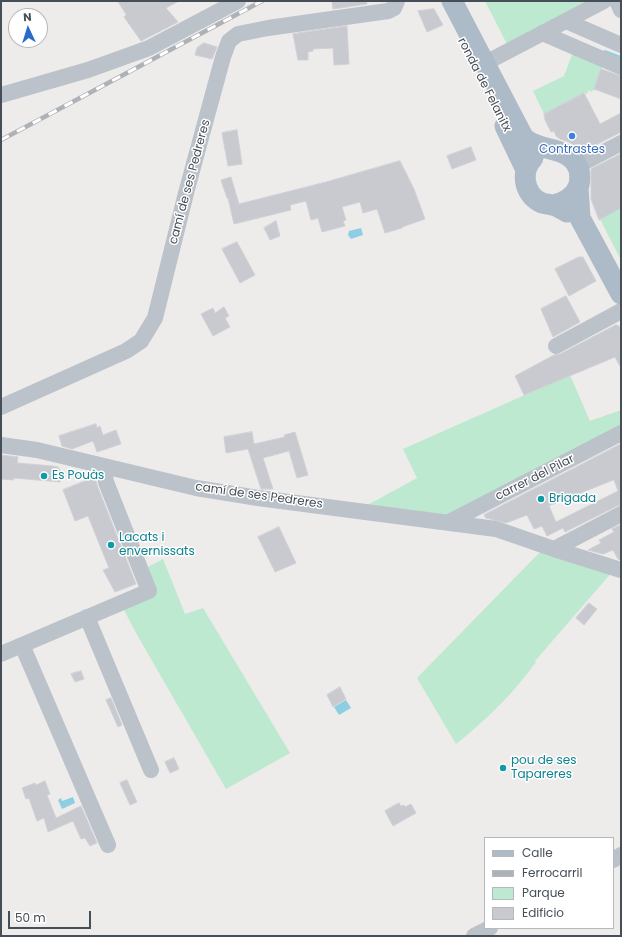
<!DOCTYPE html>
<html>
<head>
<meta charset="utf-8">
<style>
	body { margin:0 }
	#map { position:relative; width:622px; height:937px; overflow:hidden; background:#eeebeb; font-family:Poppins,sans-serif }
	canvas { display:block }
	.frame { position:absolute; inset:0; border:2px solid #464e57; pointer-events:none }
	.legend { position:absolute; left:484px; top:837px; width:130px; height:92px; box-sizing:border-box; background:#fff; border:1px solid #b5b8bc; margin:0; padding:5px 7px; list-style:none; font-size:12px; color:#464e57 }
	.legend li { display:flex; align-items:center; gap:8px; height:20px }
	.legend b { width:20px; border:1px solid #b5b8bc }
	.north { position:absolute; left:8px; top:8px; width:40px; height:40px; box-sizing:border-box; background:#fff; border:1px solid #b5b8bc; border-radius:50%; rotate:356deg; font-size:11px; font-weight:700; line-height:16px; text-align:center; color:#464e57 }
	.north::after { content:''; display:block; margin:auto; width:14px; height:18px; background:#296acb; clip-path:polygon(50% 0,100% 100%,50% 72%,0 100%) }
	.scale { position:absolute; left:8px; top:911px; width:83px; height:18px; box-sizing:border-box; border:2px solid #464e57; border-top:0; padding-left:5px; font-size:12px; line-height:14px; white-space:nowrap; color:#464e57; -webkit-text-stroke:3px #fff; paint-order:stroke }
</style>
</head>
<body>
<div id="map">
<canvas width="622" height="937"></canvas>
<div class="frame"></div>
<ul class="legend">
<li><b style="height:5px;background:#adbac8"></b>Calle</li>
<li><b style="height:5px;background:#aeb1b5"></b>Ferrocarril</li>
<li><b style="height:11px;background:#bce9cf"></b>Parque</li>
<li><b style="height:11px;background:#c9cad0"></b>Edificio</li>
</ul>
<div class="north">N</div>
<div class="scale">50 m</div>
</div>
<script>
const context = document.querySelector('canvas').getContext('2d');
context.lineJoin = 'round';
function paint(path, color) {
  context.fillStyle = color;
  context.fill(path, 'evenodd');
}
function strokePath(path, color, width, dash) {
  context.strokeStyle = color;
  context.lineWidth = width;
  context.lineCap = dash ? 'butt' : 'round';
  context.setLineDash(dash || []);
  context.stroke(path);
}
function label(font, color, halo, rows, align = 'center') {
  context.font = font + ' Poppins,sans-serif';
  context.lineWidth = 3;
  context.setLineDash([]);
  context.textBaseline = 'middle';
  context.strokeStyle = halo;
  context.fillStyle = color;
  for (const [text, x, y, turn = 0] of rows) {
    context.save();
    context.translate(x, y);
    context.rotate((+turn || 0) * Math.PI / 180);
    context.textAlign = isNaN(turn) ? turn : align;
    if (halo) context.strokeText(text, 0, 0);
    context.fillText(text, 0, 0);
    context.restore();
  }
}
paint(new Path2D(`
	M485,1h105l-82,45z
	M573,52l31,12 -10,23 1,4 -2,-1 -2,2 -2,-2 -2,4 -4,-1 -39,21 -11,-23 31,-15z
	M621,208v27l-1,1 1,2v22l-21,-41z
	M570,375l20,46 31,-11v15l-182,94 -77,-11 55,-30 -14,-29z
	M541,551l71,21 -77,89 1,1c-23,32 -50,58 -80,82l-39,-66z
	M163,559l22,55 18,-6 87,145 -64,36 -90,-156 -13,-25 34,-15 -11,-25z`), '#bce9cf');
paint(new Path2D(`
	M361,228l2,7 -12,4 -3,-4 1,-4z
	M346,700l5,8 -12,7 -5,-8z
	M73,797l2,6 -13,6 -4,-9 3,-2 1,3z`), '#8dcee2');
strokePath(new Path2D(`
	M605,52l16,6`), '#8dcee2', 3.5);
const building = new Path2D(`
	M118,1h61l-13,7 12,14 -37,19 -17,-24 2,-2z
	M338,1h28l1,3 -34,5 -1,-7z
	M434,9l9,16 -16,7 -9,-21z
	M347,26l2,38 -15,1 -1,-17 -20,1v2l-5,1v8h-10l-5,-26z
	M204,43l13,4 -5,12 -17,-4 2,-7z
	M601,69l20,7v23l-27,-10z
	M584,93l16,31 21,-11v19l-39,20 -13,-10 -9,-3 -4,-3 -2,-5 -3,1 -6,-12 -1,-6z
	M237,130l5,34 -14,2 -6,-33z
	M471,147l5,13 -24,9 -5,-13z
	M621,154v54l-22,12 -8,-21v-30z
	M400,161l14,28 11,30 -23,8v1l-17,5 -8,-24 -14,4 -3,-11 -18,5 4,13 -3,1 2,5 -23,6 -4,-14 -7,2 -5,-19 -16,4 1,5 -57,14 -6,-26h-1l-6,-18 10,-3 8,27 87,-22z
	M276,221l4,15 -10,4 -6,-12z
	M237,242l18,33 -15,8 -18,-34z
	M579,257h4l13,24 -27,15 -14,-27z
	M566,296l14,26 -27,15 -12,-28z
	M224,307l5,9 -4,2 5,9 -17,9 -12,-22 12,-6 2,5z
	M616,325l3,1 2,4v38l-6,-11 -91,38 -9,-19 39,-21 6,-1z
	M96,424l1,4 3,-2 3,9 13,-5 5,14 -24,8 -4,-11 -21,8 -10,-3 -3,-10z
	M252,432l2,12 31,-7 -1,-2 11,-3 13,43 -11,3 -8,-27 -26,7 10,31h-12l-13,-40 -22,4 -2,-16z
	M621,444v61l-4,1 -52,26 -2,-4 -16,8 -5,-10 -8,3 -7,-14 -21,8 -20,-5 -2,-3zM614,480l4,11 -62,31 -7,-16z
	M1,455l17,2 -1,6 36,3 5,1 3,5 -1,10 -46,-4 -1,2 -12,-1z
	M95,477l2,8 39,99 -21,8 -12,-22 6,-2 -21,-52 -13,5 -12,-31z
	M621,525v35l-3,-1 -5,-9 -10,4 -15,-4 13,-7 -2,-3 15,-8 -2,-3z
	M279,527l17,36 -21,9 -17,-35z
	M589,603l8,6 -13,16 -8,-7z
	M81,671l3,8 -9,3 -4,-8z
	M340,687l6,12 -13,8 -6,-12z
	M111,698l11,27 -4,2 -12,-27z
	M174,758l5,11 -9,4 -5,-11z
	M127,780l10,22 -7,3 -10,-22z
	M45,781l5,13 -3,1 9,23 25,-12 16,37 -7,3 -5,-8 -4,1 -8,-18 -25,11 -4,-14 -7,3 -8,-23 -3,1 -4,-11 13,-5 1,2z
	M399,803l2,3 3,-1 1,2 6,-3 5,9 -23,13 -8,-15z`);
paint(building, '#c9cad0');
strokePath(building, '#d0d1d7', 1);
strokePath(new Path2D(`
	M617,1l4,9
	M566,21l55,24
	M542,33l79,34
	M493,59l111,-58
	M1,95l87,-25 61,-22 89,-47
	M577,166l44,-23
	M556,346l65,-35
	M1,407l125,-56 15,-10 14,-23 31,-125 37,-136 6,-16 9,-7 30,-6 120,-17 6,-3 3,-7
	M1,445l36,5 159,38 62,10 238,31 58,20 67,21
	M449,522l172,-89
	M554,549l67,-35
	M87,617l64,153
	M22,645l86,200
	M1,654l148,-63 -43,-109 -3,-16
	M613,860l8,-5
	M474,936l16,-8`), '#bbc2ca', 16);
strokePath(new Path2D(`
	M452,1l67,128c2,4 5,10 9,12 17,11 44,6 51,29 1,5 1,10 0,15 -4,12 -14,17 -25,20
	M505,126l21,44
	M533,158c-13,13 -9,36 7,44 3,2 9,2 12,3 5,1 10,4 15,7
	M578,188l2,30 41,76`), '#adbac8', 21);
const rail = new Path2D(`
	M1,140l261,-139`);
strokePath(rail, '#aeb1b5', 4.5);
strokePath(rail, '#fff', 3, [9]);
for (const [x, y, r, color] of [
	[572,136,4,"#3f7fe0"],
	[44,476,4,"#0f9aa8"],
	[541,499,4,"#0f9aa8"],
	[111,545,4,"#0f9aa8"],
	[503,768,4,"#0f9aa8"]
]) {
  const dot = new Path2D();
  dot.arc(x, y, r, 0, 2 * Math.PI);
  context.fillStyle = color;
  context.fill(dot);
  strokePath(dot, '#fff', 1.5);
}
label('12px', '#464e57', '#fff', [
	["ronda de Felanitx",484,85,63],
	["camí de ses Pedreres",190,182,-75],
	["carrer del Pilar",535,478,-27],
	["camí de ses Pedreres",259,496,8]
]);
label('12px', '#366cbe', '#fff', [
	["Contrastes",572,150]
]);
label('12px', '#0d838f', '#fff', [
	["Es Pouàs",52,476],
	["Brigada",549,499],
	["Lacats i",119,538],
	["envernissats",119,552],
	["pou de ses",511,761],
	["Tapareres",511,775]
], 'left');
</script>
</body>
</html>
